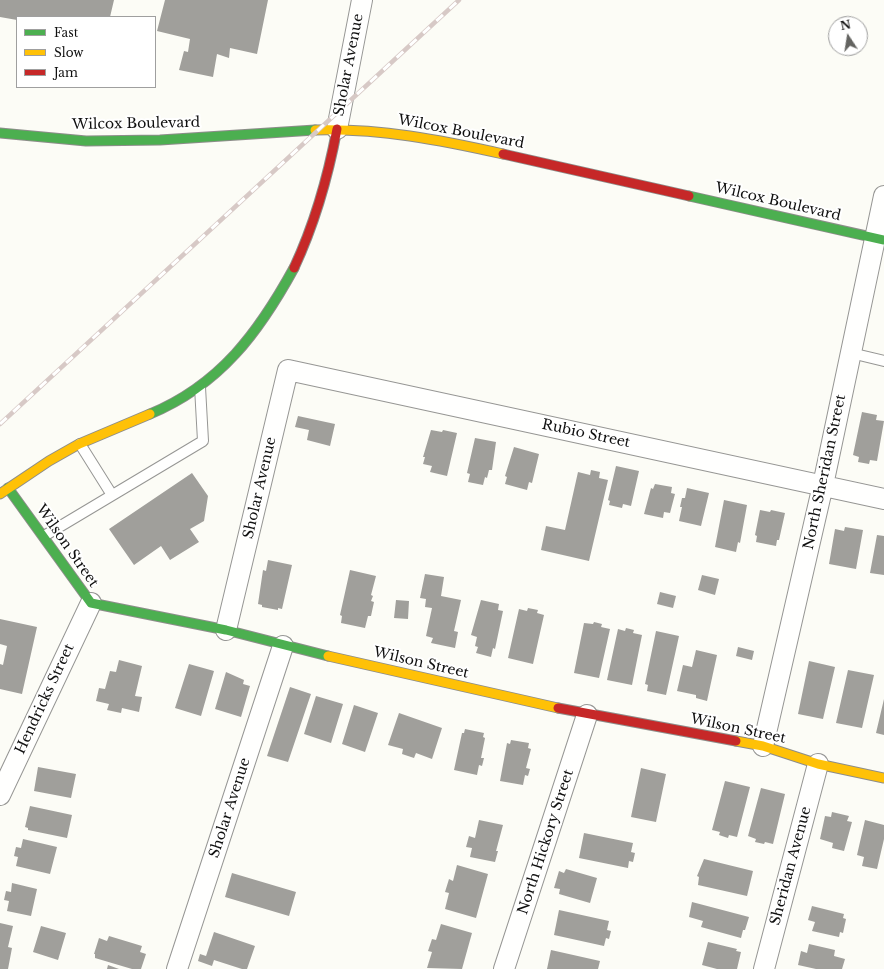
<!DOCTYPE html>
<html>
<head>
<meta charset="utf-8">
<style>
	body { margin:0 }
	#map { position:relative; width:884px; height:969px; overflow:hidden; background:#fcfcf6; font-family:"Libre Baskerville",serif }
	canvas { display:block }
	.legend { position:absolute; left:16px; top:16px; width:140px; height:72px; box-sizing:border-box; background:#fff; border:1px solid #9f9f9f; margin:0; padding:5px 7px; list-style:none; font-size:12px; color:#101010 }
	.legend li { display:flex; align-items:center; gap:8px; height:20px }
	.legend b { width:20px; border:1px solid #9f9f9f }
	.north { position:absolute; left:828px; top:16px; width:40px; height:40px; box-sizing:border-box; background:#fff; border:1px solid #9f9f9f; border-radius:50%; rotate:348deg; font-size:11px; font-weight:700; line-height:16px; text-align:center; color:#101010 }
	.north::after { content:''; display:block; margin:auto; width:14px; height:18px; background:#636360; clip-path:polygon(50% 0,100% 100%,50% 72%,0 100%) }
</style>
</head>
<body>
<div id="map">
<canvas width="884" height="969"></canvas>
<ul class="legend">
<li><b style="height:5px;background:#4caf50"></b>Fast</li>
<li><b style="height:5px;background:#ffc107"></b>Slow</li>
<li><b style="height:5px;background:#c62828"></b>Jam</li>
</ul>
<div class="north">N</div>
</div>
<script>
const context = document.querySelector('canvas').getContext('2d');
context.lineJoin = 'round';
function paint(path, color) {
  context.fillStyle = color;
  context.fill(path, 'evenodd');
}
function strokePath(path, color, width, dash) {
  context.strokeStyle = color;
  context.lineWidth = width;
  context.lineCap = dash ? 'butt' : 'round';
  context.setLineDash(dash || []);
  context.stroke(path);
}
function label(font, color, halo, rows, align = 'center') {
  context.font = font + ' "Libre Baskerville",serif';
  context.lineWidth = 4;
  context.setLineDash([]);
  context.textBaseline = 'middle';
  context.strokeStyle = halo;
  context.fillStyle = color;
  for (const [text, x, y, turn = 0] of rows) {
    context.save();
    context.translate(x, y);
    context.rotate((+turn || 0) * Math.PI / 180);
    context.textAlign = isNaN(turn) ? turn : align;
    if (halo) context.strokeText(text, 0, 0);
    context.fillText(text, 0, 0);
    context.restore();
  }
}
paint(new Path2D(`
	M0,0h114l-4,17h-93v3l-17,-3z
	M165,0h103l-11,54 -27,-6 -1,10 -12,-4 -4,23 -34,-7 5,-19 4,1 2,-13 -33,-8z
	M862,412l15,3 -1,5 8,1 -7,40 -7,-1 -1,4 -11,-2 1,-5 -6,-2z
	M298,416l37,8 -5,22 -23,-6 2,-10 -14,-3z
	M431,430l11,2 1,-2 14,3 -10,43 -17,-4 2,-6 -9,-2 2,-7h-2z
	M475,438l21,4 -4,28h-3l-2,8 -2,-1 -2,8 -15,-3 2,-8 -3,-1z
	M514,447l25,7 -7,29 -3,-1 -2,8 -22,-6 2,-7 -2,-1z
	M616,466l23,5 -8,35 -8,-2 -1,4 -13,-3 1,-4 -2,-1z
	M591,470l9,2 -1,6 9,2 -19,81 -48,-11 5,-24 19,4 13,-58 12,3z
	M192,473l16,23 -4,25 -14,8 9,13 -29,18 -9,-14 -27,19 -25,-36z
	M655,484l17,3 -1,6 4,1 -5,19 -6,-1 -1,6 -19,-4 7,-26 2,1z
	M687,488l22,5 -8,33 -22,-5 3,-14h-2l2,-9h3z
	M724,500l23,5 -7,38 -2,-1 -2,10 -21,-5z
	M760,510l10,2 1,-2 14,3 -6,27h-2l-1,6 -20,-4 1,-6 -2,-1z
	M845,527l18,3 -7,39 -27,-5 6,-35 9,2z
	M877,535l7,1v39l-14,-2z
	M268,560l24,5 -10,44 -4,-1v2l-16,-3v-2l-4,-1 5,-34 3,1z
	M350,570l26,6 -5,19 2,1 -2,5 3,1 -3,14h-3l-3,12 -24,-5 1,-7 -2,-1z
	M425,574l19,3 -3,19 20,4 -7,31 4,1 -3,16 -24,-5 2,-5 -7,-2 6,-28 -7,-1 1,-8 -6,-1z
	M702,575l17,4 -4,16 -17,-5z
	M660,592l16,4 -3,12 -16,-4z
	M396,600l13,1 -1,18 -14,-1z
	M481,600l18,4 -1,6 5,1 -8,38 -2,-1 -2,9 -15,-4 2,-6 -3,-1 2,-9 -6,-2z
	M528,608l10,2 -1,3 7,2 -11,49 -25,-6 11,-49 8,2z
	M0,619l37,8 -15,67 -22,-5v-25l3,1 4,-19 -7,-2z
	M594,622l8,2 -1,3 9,2 -11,49 -25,-5 10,-50 9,1z
	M626,628l8,2 -1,3 9,2 -10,50 -25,-5 11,-51 7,2z
	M656,631l23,5 -13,59 -19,-4 1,-6 -3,-1z
	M738,647l16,4 -2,9 -16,-4z
	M696,650l21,5 -10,46 -11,-3v-3l-19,-4 6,-26 9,2z
	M119,660l23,6 -7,30 7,1 -3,15 -17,-4 -1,5 -14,-3 2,-6 -13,-3 3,-13 6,1 5,-18 6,1z
	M809,661l26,6 -12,52 -25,-5z
	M189,664l25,7 -13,45 -26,-8z
	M848,670l26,5 -12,53 -26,-5z
	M226,672l18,8 -1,4 7,2 -9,31 -26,-8z
	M290,687l21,7 -23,68 -21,-6z
	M316,696l27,8 -12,39 -27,-9z
	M884,699v36l-8,-2z
	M354,705l24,8 -13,39 -23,-8z
	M399,713l43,15 -10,31 -16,-6 -2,5 -12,-4 1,-5 -15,-4z
	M465,729l19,4 -1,4 2,1 -4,20h3l-2,8 -3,-1 -2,10 -23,-5 8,-37h2z
	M511,740l18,3 -1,5 3,1 -5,19 4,1 -2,7 -3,-1 -2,10 -23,-4 7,-38 3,1z
	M38,767l38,7 -5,24 -37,-7z
	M641,768l25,6 -10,48 -25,-5z
	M725,781l25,6 -13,50 -8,-2 -1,3 -9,-3 1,-3 -8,-2z
	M761,788l24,6 -12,50 -8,-2 -1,2 -9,-2 1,-3 -8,-3z
	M30,806l42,9 -5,23 -39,-8v-2l-3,-1z
	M832,812l17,4 -2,5 5,1 -8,29 -12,-3 1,-5 -13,-4 5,-23 6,1z
	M479,820l24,5 -7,26h2l-3,11 -25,-5 2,-9 -6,-1 3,-11 6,2z
	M865,820l19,5v14l-7,30 -15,-3 2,-9 -7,-2z
	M584,833l49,10 -2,9 4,1 -2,9 -4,-1 -1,7 -49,-10z
	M23,839l34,8 -7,27 -34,-8 2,-9 -4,-1 2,-9 5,1z
	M704,859l49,12 -6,25 -49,-11 1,-8 -2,-1z
	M457,865l31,9 -12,44 -31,-9 4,-16 -4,-1 4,-13 4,2z
	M566,869l31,9 -7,25 -31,-9 1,-5 -6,-1 5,-17 5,2z
	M232,873l64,19 -7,24 -64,-19z
	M12,883l25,6 -6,27 -24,-5 2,-10 -5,-1 2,-9 5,1z
	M692,902l57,15 -4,13h-2l-2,8 -40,-11 2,-6 -14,-4z
	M812,906l32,8 -1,4 3,1 -3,14 -3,-1 -1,5 -27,-6 3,-9 -7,-2z
	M559,910l50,11 -2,9 4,1 -2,8 -3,-1 -2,8 -50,-11z
	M0,923l13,3 -5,21 4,1 -4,21h-8z
	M441,924l31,9 -10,36 -35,-1 5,-16 -4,-1 4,-12 4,1z
	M41,926l25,7 -8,27 -25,-8z
	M214,932l41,14 -8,23h-5l-28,-9 -2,6 -14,-5 2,-7 6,2z
	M109,936l33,10 -2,6 6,2 -5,15h-9l-37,-11v-4h-1l5,-16 8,3z
	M708,942l29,7 -1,2 5,1 -4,17h-20l-15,-4z
	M809,944l26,6 -1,6 11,3 -3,10h-26l-18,-4 3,-14 6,2z
	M551,950l49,11 -2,8h-51z
	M108,965l11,4h-12z`), '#a09f9b');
const lane = new Path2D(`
	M851,353l33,8
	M80,444l32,51
	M44,536l159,-95 -3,-54`);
const street = new Path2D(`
	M337,129l25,-129
	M226,630l62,-260 596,129
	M763,746l60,-261 61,-289
	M0,795l91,-192
	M177,969l106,-323
	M504,969l83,-254
	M764,969l54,-205`);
const fast = new Path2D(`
	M0,133l86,8 74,-1 155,-10
	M689,196l195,44
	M150,414c70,-29 109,-82 144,-146
	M8,488l83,115 135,27 102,26`);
const slow = new Path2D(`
	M315,130c64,-2 126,10 188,24
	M0,494l49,-33 30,-17 71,-30
	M328,656l230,52
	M736,741l27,5 55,18 66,14`);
const jam = new Path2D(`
	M503,154l186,42
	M294,268c21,-45 34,-91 43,-139
	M558,708l178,33`);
strokePath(lane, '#969694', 12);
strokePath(street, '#969694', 22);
strokePath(fast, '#8d8d8a', 11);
strokePath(slow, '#8d8d8a', 11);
strokePath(jam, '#8d8d8a', 11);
strokePath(lane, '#fffffe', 10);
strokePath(street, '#fffffe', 20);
strokePath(fast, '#4caf50', 9);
strokePath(slow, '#ffc107', 9);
strokePath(jam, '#c62828', 9);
const rail = new Path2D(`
	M0,424l459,-424`);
strokePath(rail, '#d7c9c6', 4.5);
strokePath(rail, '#fff', 3, [9]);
label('14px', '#101010', '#fff', [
	["Sholar Avenue",349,65,-79],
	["Wilcox Boulevard",136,124,-1],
	["Wilcox Boulevard",461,132,11],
	["Wilcox Boulevard",778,202,13],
	["Rubio Street",586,434,12],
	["North Sheridan Street",825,472,-78],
	["Sholar Avenue",260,488,-77],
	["Wilson Street",67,546,55],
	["Wilson Street",421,663,13],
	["Hendricks Street",45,699,-65],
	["Wilson Street",738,729,12],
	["Sholar Avenue",230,808,-72],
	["North Hickory Street",546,842,-72],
	["Sheridan Avenue",791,866,-75]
]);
</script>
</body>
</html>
